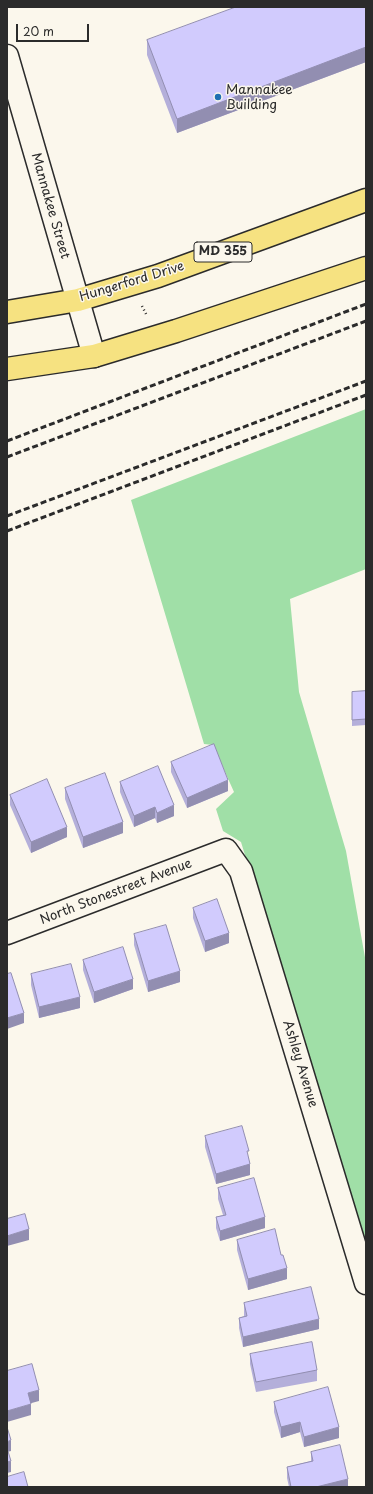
<!DOCTYPE html>
<html>
<head>
<meta charset="utf-8">
<style>
	body { margin:0 }
	#map { position:relative; width:373px; height:1494px; overflow:hidden; background:#fbf7ec; font-family:"Playpen Sans",sans-serif }
	canvas { display:block }
	.frame { position:absolute; inset:0; border:8px solid #2b2b2b; pointer-events:none }
	.scale { position:absolute; left:16px; top:24px; width:73px; height:18px; box-sizing:border-box; border:2px solid #2b2b2b; border-top:0; padding-left:5px; font-size:12px; line-height:14px; white-space:nowrap; color:#2b2b2b; -webkit-text-stroke:3px #fbf7ec; paint-order:stroke }
</style>
</head>
<body>
<div id="map">
<canvas width="373" height="1494"></canvas>
<div class="frame"></div>
<div class="scale">20 m</div>
</div>
<script>
const context = document.querySelector('canvas').getContext('2d');
context.lineJoin = 'round';
function paint(path, color) {
  context.fillStyle = color;
  context.fill(path, 'evenodd');
}
function strokePath(path, color, width, dash) {
  context.strokeStyle = color;
  context.lineWidth = width;
  context.lineCap = dash ? 'butt' : 'round';
  context.setLineDash(dash || []);
  context.stroke(path);
}
function label(font, color, halo, rows, align = 'center') {
  context.font = font + ' "Playpen Sans",sans-serif';
  context.lineWidth = 3;
  context.setLineDash([]);
  context.textBaseline = 'middle';
  context.strokeStyle = halo;
  context.fillStyle = color;
  for (const [text, x, y, turn = 0] of rows) {
    context.save();
    context.translate(x, y);
    context.rotate((+turn || 0) * Math.PI / 180);
    context.textAlign = isNaN(turn) ? turn : align;
    if (halo) context.strokeText(text, 0, 0);
    context.fillText(text, 0, 0);
    context.restore();
  }
}
paint(new Path2D(`
	M366,409v160l-76,30 9,93 47,159 20,112v286l-125,-407 -18,-11 -7,-22 18,-17 -21,-47 -9,-1 -73,-244z`), '#a0dfa7');
const street = new Path2D(`
	M7,933l219,-83 15,21 125,412`);
const secondary = new Path2D(`
	M7,56l87,300`);
const primary = new Path2D(`
	M7,312l71,-12 80,-24 208,-76
	M7,369l87,-13 82,-25 190,-63`);
strokePath(street, '#2b2b2b', 25);
strokePath(secondary, '#2b2b2b', 25);
strokePath(primary, '#2b2b2b', 25);
strokePath(new Path2D(`
	M142,306l5,10`), '#2b2b2b', 2.5, [1, 3]);
strokePath(street, '#fbf7ec', 22);
strokePath(secondary, '#fbf7ec', 22);
strokePath(primary, '#f6e281', 22);
strokePath(new Path2D(`
	M7,441l359,-137
	M7,457l359,-136
	M7,516l359,-135
	M7,531l359,-136`), '#2b2b2b', 3, [6, 3]);
paint(new Path2D(`
	M366,7v55l-189,71 -30,-78v-15z
	M366,691v34l-14,1v-34z
	M171,762l57,29 -41,17 -16,-36z
	M120,782l54,34 -17,7 -2,-5 -21,9 -14,-35z
	M65,788l58,45 -40,15 -18,-49z
	M10,795l57,42 -36,16 -21,-48z
	M193,908l36,35 -24,9 -12,-34z
	M134,934l46,48 -32,10 -14,-47z
	M83,960l50,29 -39,14 -11,-33z
	M31,974l49,34 -41,10 -8,-33z
	M205,1136l44,22 1,17 -34,9 -11,-37z
	M218,1188l47,40 -45,13 -4,-13v-11l7,-2 -5,-16z
	M237,1240l50,39 -39,11 -11,-40z
	M244,1303l75,26 -76,18 -4,-19v-10l5,-2z
	M250,1354l67,16v11l-61,11 -6,-28z
	M274,1402l65,36 -35,9 -4,-15 -19,6 -7,-26z
	M311,1452l37,35h-59l-2,-9v-11l24,-6z`), '#b4afda');
paint(new Path2D(`
	M366,47v15l-189,71v-14z
	M228,780v11l-41,17v-10z
	M174,805v11l-17,7v-10z
	M155,807v11l-21,9v-11z
	M123,822v11l-40,15v-11z
	M67,827v10l-36,16v-11z
	M229,933v10l-24,9v-11z
	M180,971v11l-32,10v-11z
	M133,979v10l-39,14v-11z
	M80,997v11l-41,10v-11z
	M24,1013v10l-17,6v-11z
	M250,1164v11l-34,9v-10z
	M265,1217v11l-45,13v-10z
	M29,1229v11l-22,6v-10z
	M287,1268v11l-39,11v-11z
	M319,1319v10l-76,18v-10z
	M39,1390v11l-11,3v-11z
	M31,1404v11l-24,7v-11z
	M300,1422v10l-19,6v-11z
	M339,1427v11l-35,9v-10z
	M11,1440v11l-4,1v-10z
	M11,1461v11l-4,1v-11z
	M348,1479v8h-32z`), '#928eb1');
const building = new Path2D(`
	M236,7h130v40l-189,72 -30,-79z
	M366,691v28l-14,1v-28z
	M214,744l14,36 -41,18 -16,-36z
	M158,766l16,39 -17,8 -2,-6 -21,9 -14,-34z
	M105,773l18,49 -40,15 -18,-49z
	M47,779l20,48 -36,15 -21,-47z
	M217,899l12,34 -24,8 -12,-33z
	M166,925l14,46 -32,10 -14,-47z
	M123,947l10,32 -39,13 -11,-32z
	M71,964l9,33 -41,10 -8,-33z
	M11,973l13,40 -17,5v-44z
	M242,1126l7,25h-2l3,13 -34,10 -11,-38z
	M254,1178l11,39 -45,14 -4,-14 10,-2 -8,-27z
	M25,1214l4,15 -22,7v-17z
	M275,1229l6,26h2l4,13 -39,11 -11,-39z
	M311,1287l8,32 -76,18 -4,-19 8,-2 -3,-13z
	M312,1342l5,28 -61,12 -6,-28z
	M32,1364l7,26 -11,3 3,11 -24,7v-40z
	M328,1387l11,40 -35,10 -4,-15 -19,5 -7,-25z
	M7,1427l4,13 -4,2z
	M340,1445l8,34 -32,8h-25l-4,-20 26,-6 -2,-9z
	M7,1448l4,13 -4,1z
	M24,1472l4,15h-21v-10z`);
paint(building, '#d1cbfd');
strokePath(building, '#928eb1', 1);
for (const [x, y, r, color] of [
	[218,97,4,"#1f6fb2"]
]) {
  const dot = new Path2D();
  dot.arc(x, y, r, 0, 2 * Math.PI);
  context.fillStyle = color;
  context.fill(dot);
  strokePath(dot, '#fbf7ec', 1.5);
}
for (const [x, y, w] of [
	[223,252,58]
]) {
  const box = new Path2D();
  box.roundRect(x - w / 2, y - 10, w, 20, 3);
  context.fillStyle = '#fbf7ec';
  context.fill(box);
  strokePath(box, '#2b2b2b', 1);
}
label('bold 12px', '#2b2b2b', null, [
	["MD 355",223,252]
]);
label('13px', '#2b2b2b', '#fbf7ec', [
	["Mannakee",226,90],
	["Building",226,105]
], 'left');
label('13px', '#2b2b2b', '#fbf7ec', [
	["Mannakee Street",50,206,74],
	["Hungerford Drive",132,282,-17],
	["North Stonestreet Avenue",116,892,-21],
	["Ashley Avenue",300,1064,73]
]);
</script>
</body>
</html>
